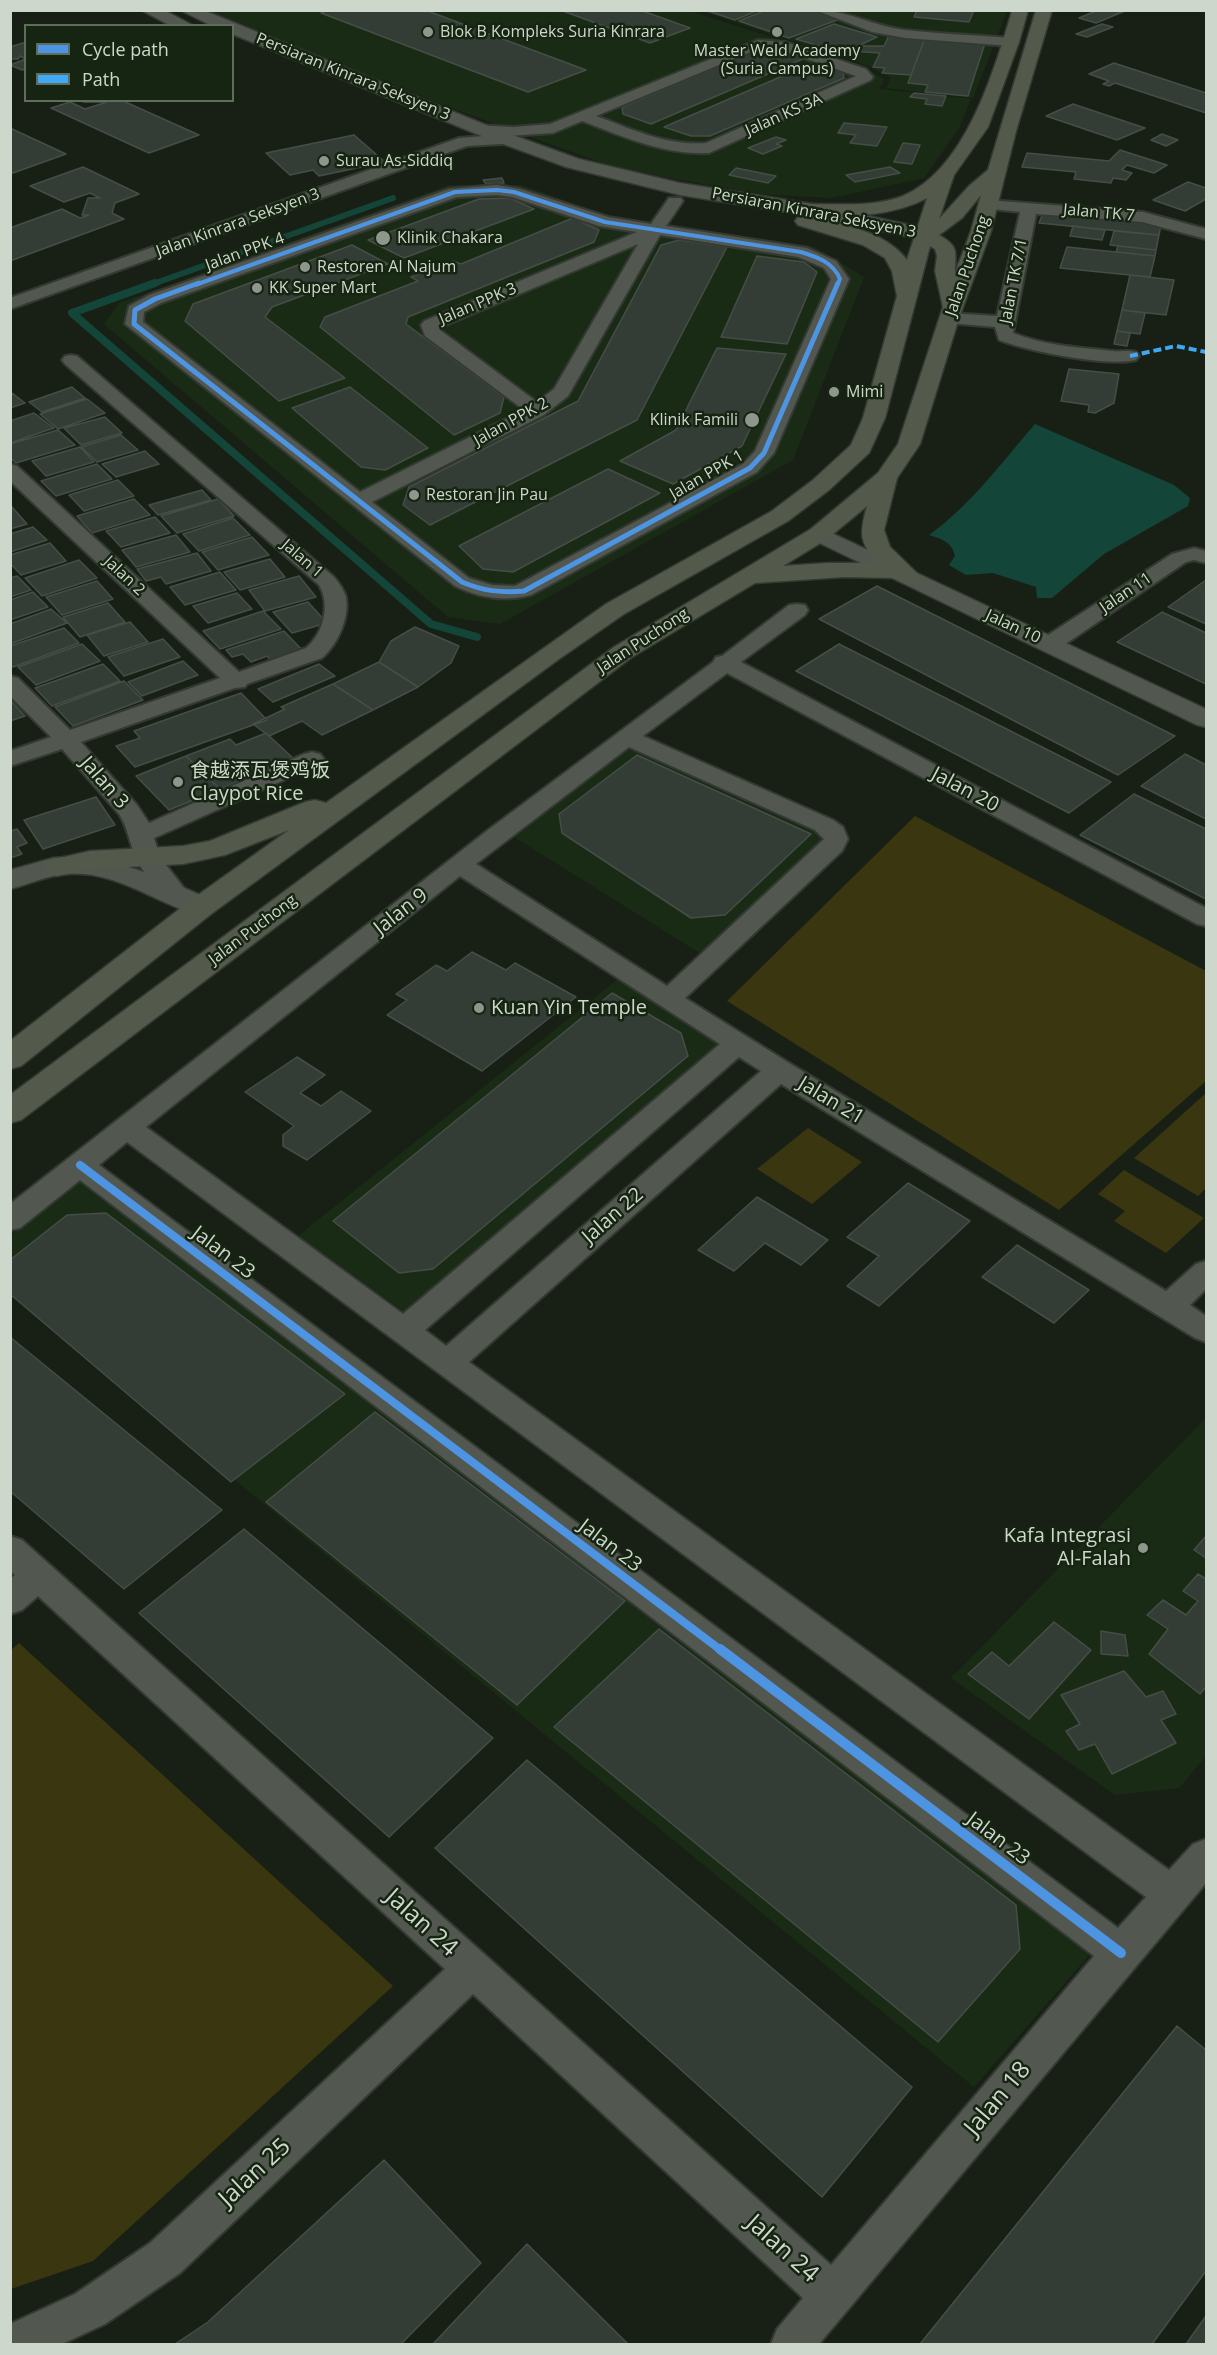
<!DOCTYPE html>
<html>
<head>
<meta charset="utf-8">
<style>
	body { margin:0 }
	#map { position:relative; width:1217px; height:2355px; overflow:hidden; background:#182016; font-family:"Open Sans",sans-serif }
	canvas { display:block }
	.frame { position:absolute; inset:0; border:12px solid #ced7cb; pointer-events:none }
	.legend { position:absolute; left:24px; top:24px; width:210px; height:78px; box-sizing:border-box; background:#162412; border:2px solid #606c5c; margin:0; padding:8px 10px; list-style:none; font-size:18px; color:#ced7cb }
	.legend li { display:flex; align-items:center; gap:12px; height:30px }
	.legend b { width:30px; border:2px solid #606c5c }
</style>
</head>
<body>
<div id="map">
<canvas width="1217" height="2355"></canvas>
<div class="frame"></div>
<ul class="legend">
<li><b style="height:8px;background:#4d94e3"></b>Cycle path</li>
<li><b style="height:8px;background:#3fa9f5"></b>Path</li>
</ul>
</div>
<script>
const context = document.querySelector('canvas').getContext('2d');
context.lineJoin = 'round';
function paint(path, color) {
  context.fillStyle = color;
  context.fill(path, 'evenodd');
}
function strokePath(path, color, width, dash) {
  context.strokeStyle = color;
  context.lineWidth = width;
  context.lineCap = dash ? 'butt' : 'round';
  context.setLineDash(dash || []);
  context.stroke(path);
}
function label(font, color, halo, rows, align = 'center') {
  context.font = font + ' "Open Sans","Noto Sans SC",sans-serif';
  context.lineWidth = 5;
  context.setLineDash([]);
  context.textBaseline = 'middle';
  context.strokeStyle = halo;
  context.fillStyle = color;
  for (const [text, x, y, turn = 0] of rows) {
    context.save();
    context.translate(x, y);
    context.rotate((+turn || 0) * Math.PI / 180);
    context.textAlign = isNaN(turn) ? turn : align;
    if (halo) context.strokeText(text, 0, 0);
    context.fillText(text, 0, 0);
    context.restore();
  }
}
paint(new Path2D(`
	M207,11h483l174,56 20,12 -5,10 92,10 -12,29 -35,50 -93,20 -73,-4 -95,-17 -55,-12 -157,-57z
	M701,11h306l-34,87 -87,-10 5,-10 -23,-12z
	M449,185h73l91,33 200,28 51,31 -71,183 -293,164 -52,-7 -344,-293 15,-21z
	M627,747l190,82 7,6 -1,8 -120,112 -192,-120z
	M618,979l101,64 -314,269 -107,-76z
	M78,1180l333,250 682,521 -119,136 -963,-791v-61z
	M1206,1418v338l-27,32 -64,7 -164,-117z`), '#1a2b15');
paint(new Path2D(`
	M915,816l291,155v110l-147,129 -332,-209z
	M1206,1093v95l-8,8 -64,-38z
	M808,1128l54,34 -50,42 -55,-35z
	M1124,1170l80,48 -38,35 -52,-32 11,-10 -27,-17z
	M19,1643l374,343 -300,275 -82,28 -1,-638z`), '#393610');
paint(new Path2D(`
	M1035,424l139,61 16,13 -2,8 -84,48 -52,44h-15l-1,-11 -43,-14 -27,2 -17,-10 6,-9c-3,-14 -13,-17 -26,-21 43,-31 72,-72 106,-111z`), '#134539');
strokePath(new Path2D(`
	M150,285l243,-87`), '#134539', 6);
strokePath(new Path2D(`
	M155,283l-83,30 359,311 46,13`), '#134539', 8);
const building = new Path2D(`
	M330,10h95l161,60 -58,22 -207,-79z
	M560,10h80l50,18 -40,15z
	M705,10h54l-24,10z
	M766,10h48l26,9 -51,19 -50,-17z
	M917,10h57l-5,12 -55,-5z
	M1098,10h29l-31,13 -17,-5z
	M834,24l43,13 -19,9h26l5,-11 36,3 -14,37 -29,-2 3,-5 -12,-1 7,-14 -31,-2 -6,2 -47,-14z
	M1102,24l11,3 -26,10 -11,-3z
	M925,38l60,5 -17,53 -43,-4 3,-7 -20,-2z
	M26,42v17l-6,-3 -2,3h-8v-12z
	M759,49h19l27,9 -154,66 -28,-10 -1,-7z
	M26,59v10l-4,1 -12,-5z
	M815,62l28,10 1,6 -134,58h-19l-27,-9z
	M1114,63l92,30v20l-91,-30 -6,3 -6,-2 6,-3 -20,-7z
	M914,93l32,3 -4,10 -17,-2 2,-5 -17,-2z
	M84,100h37l78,35 -50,18 -98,-45 19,-6 15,7 22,-7h-24z
	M1073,104l72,24 -28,12 -71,-24z
	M844,123l43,4 -10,19 -27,-3 6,-8 -18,-2z
	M10,128l56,26 -53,19 -3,-2z
	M1162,134l16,6 -12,6 -15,-6z
	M354,135l31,27 -66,14 -6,-6 -23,5 -24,-22z
	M776,137l10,3 -10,4 6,2 -19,8 -15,-6z
	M903,143l17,2 -8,19 -18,-2z
	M1120,150l47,15 -13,8 -27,-8 -5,5 10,3 -6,7 -13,-2 -2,5 -37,-4 2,-7 -54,-5 5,-14 82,8z
	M83,167l56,27 -24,9 -3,10 12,6 -114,42v-33l52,-19 18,9 9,-3h-7l6,-17h12l-10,-5 -26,9 -34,-16z
	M890,167l10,6 -45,9 -9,-7z
	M736,168l40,8 -8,7 -39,-8z
	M502,178l2,5 -18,1 -3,-4z
	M1188,182l18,6v11l-21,12 -32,-11z
	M510,198l24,11 -130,49 -36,-18 111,-41z
	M1043,213l118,12 -2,10 -120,-12z
	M573,218l26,12 -5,12 -186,75 -2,7 98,73 -4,16 -46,22 -134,-108 5,-10 93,-36 -7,-4 42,-16 8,3z
	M1073,226l32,4 -3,10 -32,-4z
	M1114,231l45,4 -3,15 -46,-5z
	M679,240l48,7 -90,173 -207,105 -27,-20 6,-18 169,-86 83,-156z
	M352,245l36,19 -116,43 -7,10 80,61 -66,23 -94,-80 8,-17z
	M1118,246l38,4 -1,6 -39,-4z
	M1067,247l88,9 -5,21 -90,-9z
	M757,256l47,6 13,10 -30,72 -66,-7z
	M1130,275l44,5 -8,35 -44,-5z
	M1122,310l23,3 -5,21 -23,-3z
	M1117,331l13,2 -3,13 -13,-2z
	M717,348l69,6 -44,92 -69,38 -53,-23 56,-31z
	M1069,369l50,5 -5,29 -19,10 -7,-1 1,-7 -28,-4z
	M72,387l13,11 -43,14 -13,-10z
	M350,387l78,61 -43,22 -24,-3 -69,-59z
	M12,393l13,10 -15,5z
	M87,399l18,14 -47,16 -18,-15z
	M34,413l20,15 -44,15v-22z
	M105,417l17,16 -41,12 -17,-17z
	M58,430l17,15 -59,18 -6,-5v-14z
	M121,435l17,15 -41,12 -16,-15z
	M80,447l14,15 -48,14 -14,-15z
	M145,451l14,13 -43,13 -14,-13z
	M97,464l15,15 -56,17 -15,-15z
	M608,469l52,24 -147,79 -30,-3 -24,-23z
	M118,480l16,16 -50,15 -15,-16z
	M202,490l9,10 -53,15 -9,-10z
	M134,499l16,16 -58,18 -15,-17z
	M218,499l16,17 -57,17 -16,-17z
	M12,507l15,17 -17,5z
	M155,517l15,16 -49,14 -15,-16z
	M233,518l17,17 -51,16 -16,-17z
	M33,527l14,13 -37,12v-18z
	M176,535l14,17 -54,15 -14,-17z
	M252,537l17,18 -51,15 -16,-18z
	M50,543l16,18 -45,14 -11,-12v-8z
	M197,553l14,18 -45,13 -5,-7 -15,4 -9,-12z
	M270,559l15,18 -45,13 -16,-18z
	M79,560l18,18 -55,18 -17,-18z
	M220,572l16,18 -51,15 -15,-18z
	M17,576l14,14 -21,7v-19z
	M299,576l17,21 -51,14 -16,-21z
	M1206,580v44l-38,-17z
	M97,581l16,18 -51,16 -16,-18z
	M877,586l298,150 -57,39 -299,-156z
	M33,592l15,15 -38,13v-20z
	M237,593l15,16 -44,14 -15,-17z
	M308,602l19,21 -35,10 -19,-21z
	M108,603l17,19 -45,15 -17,-20z
	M51,609l16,14 -57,21v-20z
	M263,611l18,18 -61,20 -17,-18z
	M1162,612l44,21v51l-89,-42z
	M130,622l18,20 -44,14 -17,-21z
	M415,627l44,19 -8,17 -33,24 -39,-25 12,-21z
	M64,628l15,15 -66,24 -3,-3v-18z
	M284,631l20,21 -31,11 -6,-7 -16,6 -8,-8 -11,3 -6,-7z
	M163,639l17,18 -56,19 -16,-19z
	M82,644l18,17 -64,24 -18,-18z
	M839,644l272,138 -42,31 -273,-142z
	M183,661l15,14 -56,21 -14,-14z
	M379,662l39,25 -45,23 -40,-26z
	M103,664l17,17 -68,25 -17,-18z
	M319,664l16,12 -62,26 -15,-13z
	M124,681l19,19 -70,26 -18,-19z
	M333,684l40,26 -51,25 -20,-14 -33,15 -16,-12 32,-15 -4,-2z
	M241,693l26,27 -132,47 -19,-21 24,-8 -6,-7z
	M10,700l15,16 -15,5z
	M266,733l28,26 -74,30 -34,-33 44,-17 6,6z
	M1185,754l21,11v54l-65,-33z
	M637,755l174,79 -86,81 -34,3 -129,-85 -3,-19z
	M186,756l34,33 -51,21 -33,-34z
	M1134,794l72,35v70l-126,-64z
	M96,797l19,28 -72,24 -19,-29z
	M17,829l10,14 -10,4 5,7 -12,4v-27z
	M472,952l34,18 9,-7 61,34 -94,74 -95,-56 20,-15 -11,-6 40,-29 11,6z
	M612,993l69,40 7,23 -255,213 -34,4 -66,-52z
	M297,1057l28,18 -25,18 21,13 20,-15 30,20 -64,49 -24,-14v-11l11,-9 -49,-34z
	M908,1183l62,38 -91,85 -32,-20 32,-30 -32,-19z
	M757,1197l71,43 -27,25 -36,-22 -31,28 -36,-21z
	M106,1213l239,181 -114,88 -221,-188v-34l57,-45z
	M1017,1245l72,45 -35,33 -72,-46z
	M10,1337l212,173 -98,79 -114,-98z
	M375,1412l250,189 -108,104 -251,-203z
	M244,1529l249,209 -104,99 -250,-224z
	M1206,1536v22l-12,-8z
	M1198,1574l8,5v108l-6,7 -51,-40 19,-25 -21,-14 16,-15 23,15 12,-14 -15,-10z
	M1054,1622l37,28 -62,69 -61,-45 24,-22 17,14z
	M659,1629l357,276 4,44 -82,93 -384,-315z
	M1101,1631l24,4 3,21 -27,-2z
	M1124,1671l22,26 17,-6 13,23 -15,6 15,23 -64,31 -17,-30 -16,6 -13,-19 14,-7 -19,-29z
	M527,1760l385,327 -90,110 -387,-349z
	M1177,2026l29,24v221l-54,73h-232z
	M384,2160l97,103 -80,81h-226l33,-22z
	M527,2244l101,100h-195z
	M1206,2316v28h-20z`);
paint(building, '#343d35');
strokePath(building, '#454e46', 1.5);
const street = new Path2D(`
	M815,10c32,0 58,16 90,20 35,4 71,5 106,8l7,4 -7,4 -106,-8 -33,-6z
	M758,40l27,2 81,27 7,8 -2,3 -162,73c-45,2 -85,-16 -127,-32l-29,12 -45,3 2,3 -2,3 -6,2 -35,2 -457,163v-11l449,-160 37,-3 -22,-4 -3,-3 3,-3 40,2 36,-3zM760,48l18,1 78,27 -150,67c-40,3 -74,-14 -110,-27z
	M497,185l23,4 88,28 43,7 18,-26h12l2,3 -17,25 141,22 29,13 13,18 -75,174 -17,19 -226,123c-26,7 -52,3 -76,-9l-330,-262 4,-18 20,-11 300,-106zM497,195l15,2 87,29 38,6 -213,89 -3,4 4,11 99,74 -164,82 -217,-170 1,-10 17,-9 296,-106zM660,235l138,22 26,11 7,11 -76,172 -12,13 -228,122 -23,-1 -23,-7 -97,-76 172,-87 24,-19zM638,244l-84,145 -17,13 -97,-72 -1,-2z
	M988,200l155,12 63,17v10l-64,-17 -106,-8 -23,119c30,12 67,15 100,18 8,1 15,-1 23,1l3,4 -3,4c-29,7 -109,-9 -137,-20l-4,-13 -46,-4 -6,-1 -3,-4 3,-4 6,-1 48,3 23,-104 -38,-4 -2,-3 2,-3z
	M71,355l6,1 257,221c5,6 10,13 12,20 4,21 -9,48 -24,61l-75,26 -2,3 -10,1 -154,54 56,63 12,18 155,-69 8,-2 8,2 4,5 -4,5 -166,74 6,19 30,39 -3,6 -9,2 -9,-2c-11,-14 -27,-29 -34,-46 -6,-15 -7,-28 -16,-42l-57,-65 -52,17v-15l41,-14 -41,-41v-20l8,2 52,52 150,-52 -210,-197v-17l7,2 222,206 67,-24c17,-14 25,-43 13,-63l-254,-221 -3,-4 3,-4z
	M1194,548l12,3v12l-12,-3 -8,2 -128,87 -8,2 -8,-2 -3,-5 3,-5 130,-85z
	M797,604l8,1 3,5 -3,5 -64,47 465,246v18l-9,-2 -470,-251 -84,63 190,84 10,7 5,12 -6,12 -157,147 104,65 377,228 30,-27 10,-3v28l-16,16 16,11v26l-11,-4 -414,-254 -312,278 700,508 24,-26 13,-5v44l-387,461h-48l6,-15 26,-31 -330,-304 -293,279 -75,51 -43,20h-52v-20l65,-30 75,-51 295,-274 -407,-373 -16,14 -12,4v-35l5,-4 -5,-4v-35l12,4 28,25 781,700 263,-309 -1014,-776 -60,48 -10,2v-26l478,-374 225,-168 3,-5 6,-1 67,-51zM629,747l186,83 9,9 -157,147 -191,-122zM460,876l260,168 -317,270 -257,-187zM739,1057l22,14 -315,275 -21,-16zM127,1142l1019,755 -28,31 -1019,-763z`);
const secondary = new Path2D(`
	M141,10h23l30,16h-23z
	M180,10h23l293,119 83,30 101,24 132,21 112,24 7,2 3,4 -3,4 -7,2 -112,-24 -132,-21 -114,-28 -82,-30 -252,-103v-8h-20z
	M819,527l387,182v18l-9,-2 -386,-186 -4,-5 4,-5z
	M78,856c48,6 90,24 133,44l5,7 -5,7 -10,2c-45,-12 -83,-45 -132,-42 -21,1 -39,10 -59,15v-19l43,-12z`);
const primary = new Path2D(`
	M1028,10l-9,32 -31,85 -34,48 -15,44 30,-33 19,-16 48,-160h16l-36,121 -25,100 -32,87 -39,126 -23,34 -13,52 6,17 31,30 -3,5 -9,2 -13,-6 -52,-1 -89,6 -123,74 -611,463 -11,3v-28l604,-448 197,-118 67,-56 20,-29 45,-137 -8,-36 2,-15 -2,-7 -5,-3 -45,172 -16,35 -40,37 -41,31 -164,93 -65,45 -348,255 -190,152 -11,3v-28l181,-141 98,-70 -64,25 -42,9 -93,5 -33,7 -10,-3 -4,-6 4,-6 43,-10 93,-5 27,-5 95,-39 10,-2 11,3 280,-199 166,-93 41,-31 38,-35 12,-27 34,-122 -5,-25 -7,-13 -22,-13 -65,-20 -3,-4 3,-4 7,-2c35,9 79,15 102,45l20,-62c-36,19 -75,18 -115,18l-7,-2 -3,-4 3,-4 7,-2c30,0 63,3 91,-8 63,-27 91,-125 109,-185zM981,195l-10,36 -16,42c0,-21 5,-26 -16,-38l23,-17zM867,506c-7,26 -9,37 12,57h-51l-45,3 44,-27z`);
strokePath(street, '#343a33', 4);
strokePath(secondary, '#343a33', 3);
strokePath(primary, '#343a33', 3);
paint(street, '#525750');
paint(secondary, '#525750');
paint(primary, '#545a4b');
strokePath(new Path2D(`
	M1130,356l46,-10 30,6`), '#3fa9f5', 4, [8, 4]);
strokePath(new Path2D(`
	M195,285l260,-93 42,-2 17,2 91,30 196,30c16,5 32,10 39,27l-3,6`), '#4d94e3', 4);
strokePath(new Path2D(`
	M199,283l-44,16 -20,11 -1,14 328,258c21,9 39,11 62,9l226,-123 14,-15 74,-170`), '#4d94e3', 5);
strokePath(new Path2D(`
	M80,1165l642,486`), '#4d94e3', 8);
strokePath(new Path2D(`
	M720,1649l401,304`), '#4d94e3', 10);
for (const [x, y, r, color] of [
	[428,32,6,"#8e978c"],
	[777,32,6,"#8e978c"],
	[324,161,6,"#8e978c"],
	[383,238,8,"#8e978c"],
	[305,267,6,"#8e978c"],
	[257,288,6,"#8e978c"],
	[834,392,6,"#8e978c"],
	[752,420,8,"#8e978c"],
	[414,495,6,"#8e978c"],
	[178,782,6,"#8e978c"],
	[479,1008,6,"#8e978c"],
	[1143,1548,6,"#8e978c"]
]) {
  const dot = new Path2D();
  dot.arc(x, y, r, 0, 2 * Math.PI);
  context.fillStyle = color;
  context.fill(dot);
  strokePath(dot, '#162412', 2);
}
label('16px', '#ced7cb', '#162412', [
	["Blok B Kompleks Suria Kinrara",440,32],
	["Master Weld Academy",777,51,"center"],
	["(Suria Campus)",777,69,"center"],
	["Surau As-Siddiq",336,161],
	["Klinik Chakara",397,238],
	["Restoren Al Najum",317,267],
	["KK Super Mart",269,288],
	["Mimi",846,392],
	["Klinik Famili",738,420,"right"],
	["Restoran Jin Pau",426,495]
], 'left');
label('16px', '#ced7cb', '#162412', [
	["Persiaran Kinrara Seksyen 3",353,77,22],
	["Jalan KS 3A",784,115,-24],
	["Persiaran Kinrara Seksyen 3",814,213,11],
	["Jalan TK 7",1099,213,5],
	["Jalan Kinrara Seksyen 3",238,223,-20],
	["Jalan PPK 4",245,252,-20],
	["Jalan Puchong",968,266,-71],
	["Jalan TK 7/1",1014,281,-79],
	["Jalan PPK 3",478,304,-23],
	["Jalan PPK 2",511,422,-29],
	["Jalan PPK 1",707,475,-30],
	["Jalan 1",302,559,41],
	["Jalan 2",124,576,43],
	["Jalan 11",1126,593,-34],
	["Jalan 10",1013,627,25],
	["Jalan Puchong",643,641,-33],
	["Jalan Puchong",253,930,-37]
]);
label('20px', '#ced7cb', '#162412', [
	["食越添瓦煲鸡饭",190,771],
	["Claypot Rice",190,794],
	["Kuan Yin Temple",491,1008],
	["Kafa Integrasi",1131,1536,"right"],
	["Al-Falah",1131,1559,"right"]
], 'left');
label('20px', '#ced7cb', '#162412', [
	["Jalan 3",104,783,49],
	["Jalan 20",965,790,28],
	["Jalan 9",401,912,-38],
	["Jalan 21",831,1101,31],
	["Jalan 22",613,1216,-41],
	["Jalan 23",223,1253,37],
	["Jalan 23",610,1546,37],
	["Jalan 23",998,1839,37]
]);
label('24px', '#ced7cb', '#162412', [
	["Jalan 24",421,1923,42],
	["Jalan 18",998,2099,-50],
	["Jalan 25",255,2173,-43],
	["Jalan 24",782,2249,42]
]);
</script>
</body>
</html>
